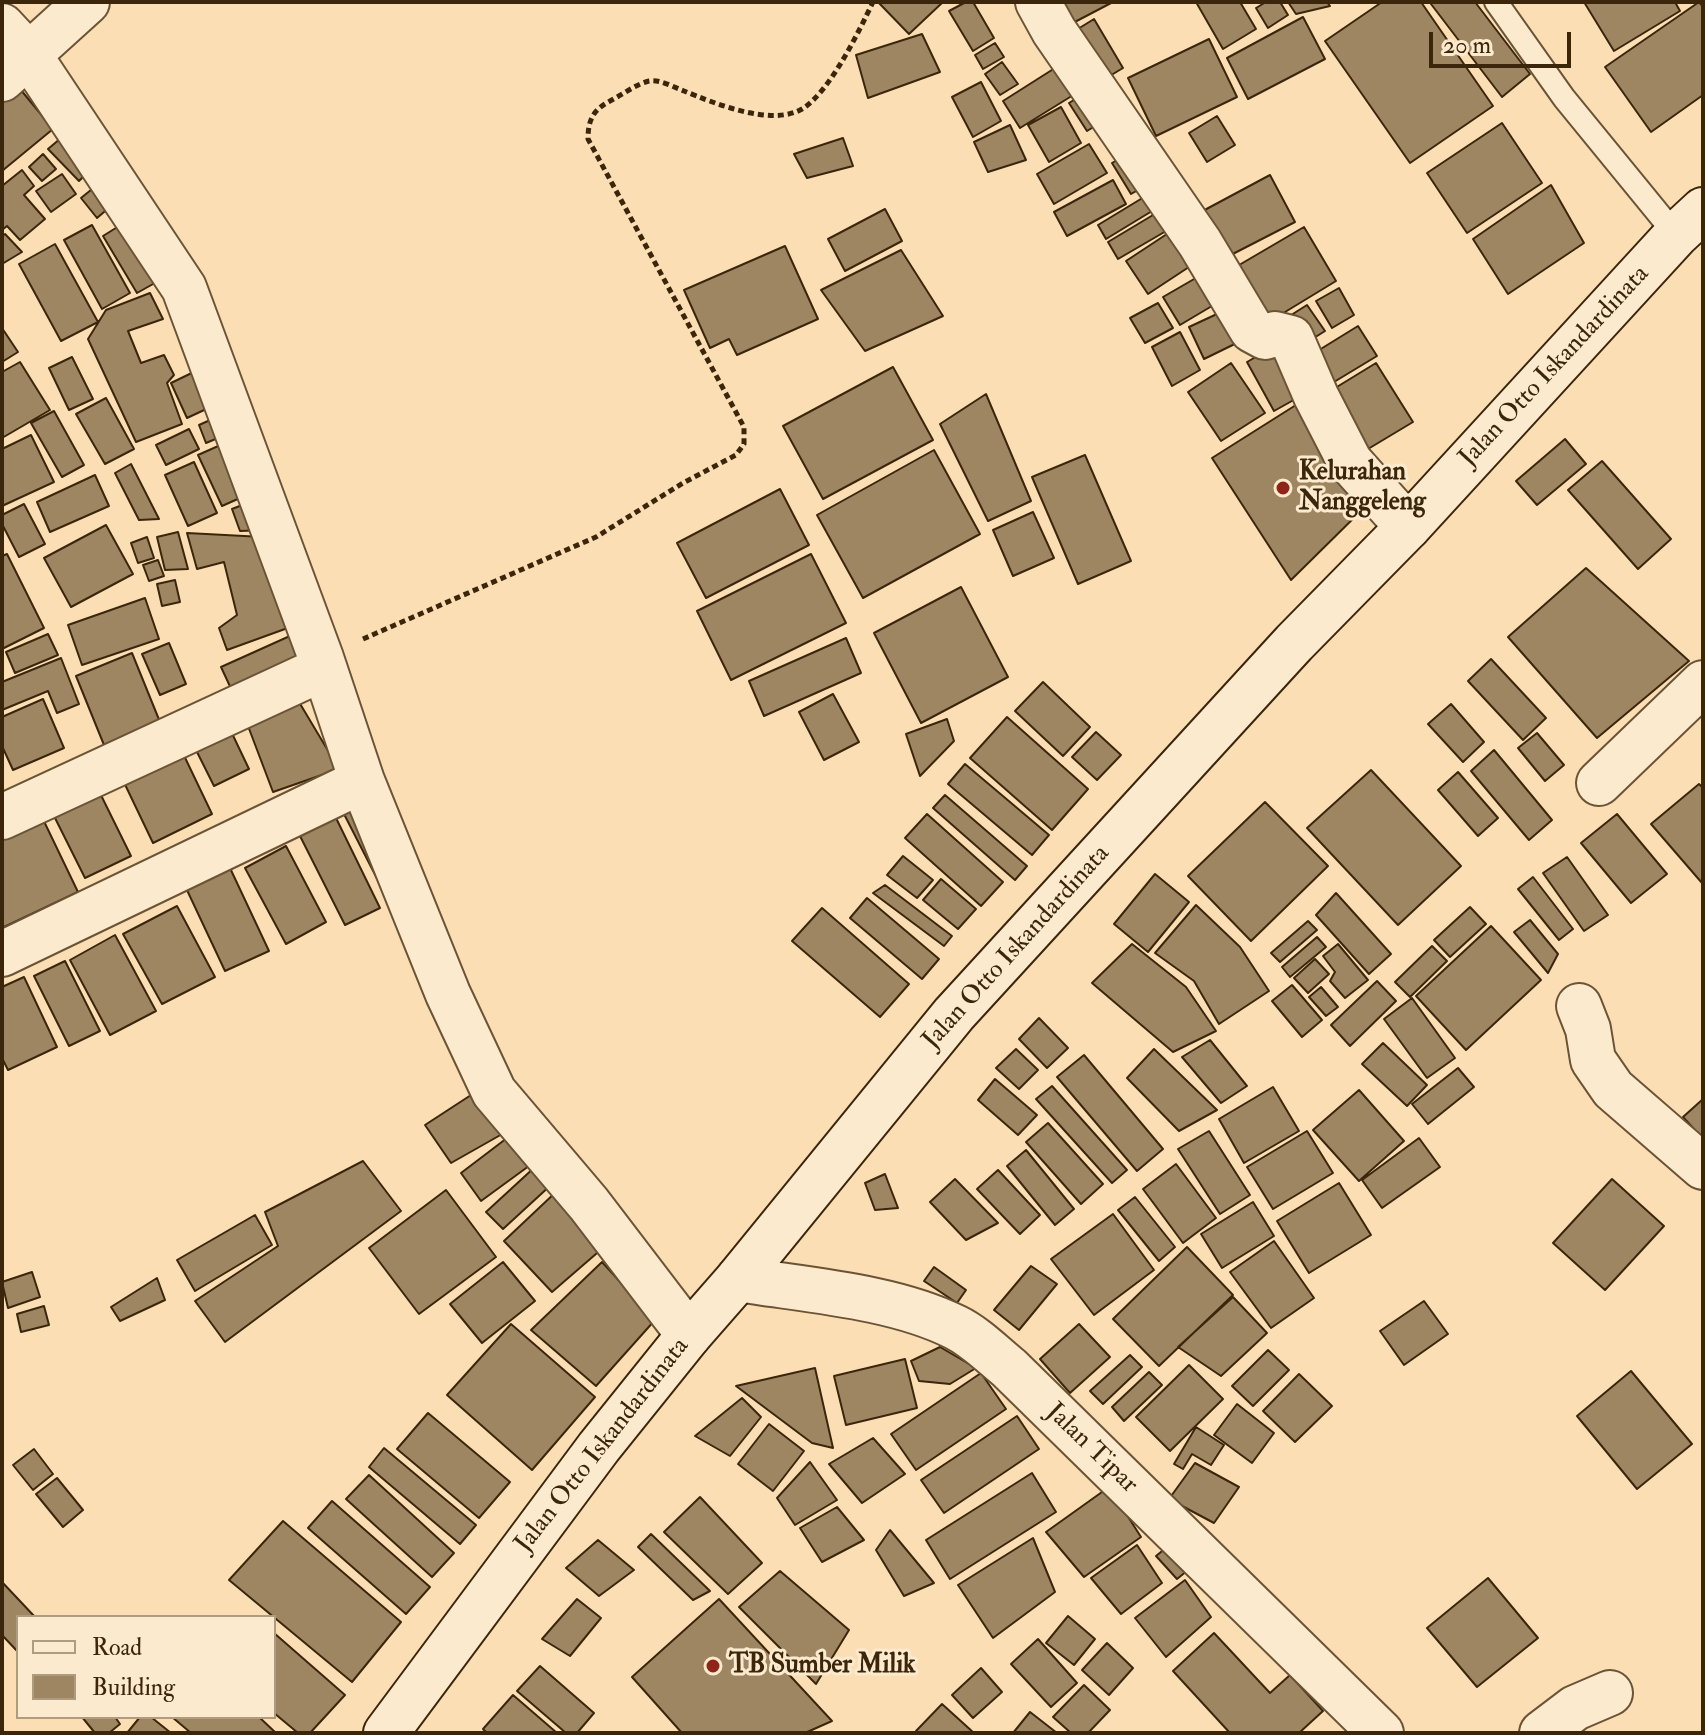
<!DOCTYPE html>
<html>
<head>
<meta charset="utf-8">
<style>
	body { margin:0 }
	#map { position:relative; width:1705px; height:1735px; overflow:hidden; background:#fbdeb4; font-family:"IM FELL Double Pica",serif }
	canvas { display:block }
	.frame { position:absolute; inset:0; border:4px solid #3b260c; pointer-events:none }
	.legend { position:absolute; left:16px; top:1615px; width:260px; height:104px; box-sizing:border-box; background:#fceace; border:2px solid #af9c80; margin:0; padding:10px 14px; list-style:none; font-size:24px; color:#3b260c }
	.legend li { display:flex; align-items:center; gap:16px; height:40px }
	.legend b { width:40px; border:2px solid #af9c80 }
	.scale { position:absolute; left:1429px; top:32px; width:142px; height:36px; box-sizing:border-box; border:4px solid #3b260c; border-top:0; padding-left:10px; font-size:24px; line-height:28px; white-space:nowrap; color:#3b260c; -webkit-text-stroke:6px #fceace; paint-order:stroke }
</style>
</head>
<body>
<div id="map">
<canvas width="1705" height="1735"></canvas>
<div class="frame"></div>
<ul class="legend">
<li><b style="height:10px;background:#fceace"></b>Road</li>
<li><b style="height:22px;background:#9f8663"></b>Building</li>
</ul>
<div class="scale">20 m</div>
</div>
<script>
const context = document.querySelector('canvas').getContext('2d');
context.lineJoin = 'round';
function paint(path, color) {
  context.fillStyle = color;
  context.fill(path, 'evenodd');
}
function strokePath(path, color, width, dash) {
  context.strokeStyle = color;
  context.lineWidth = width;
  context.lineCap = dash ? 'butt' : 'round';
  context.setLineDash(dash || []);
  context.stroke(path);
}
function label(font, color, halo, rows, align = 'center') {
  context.font = font + ' "IM FELL Double Pica",serif';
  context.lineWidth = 6;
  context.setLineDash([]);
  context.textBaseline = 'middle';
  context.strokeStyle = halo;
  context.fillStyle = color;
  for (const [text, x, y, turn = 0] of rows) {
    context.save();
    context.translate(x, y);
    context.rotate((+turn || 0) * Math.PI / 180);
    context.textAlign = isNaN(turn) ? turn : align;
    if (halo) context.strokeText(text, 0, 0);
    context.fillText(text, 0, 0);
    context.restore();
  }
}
const building = new Path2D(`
	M878,2h65l-34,32z
	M966,2h7l21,36 -21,13 -24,-40z
	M1057,2h56l-44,23z
	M1196,2h44l16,27 -33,20z
	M1266,2h14l8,13 -20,13 -12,-20z
	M1288,2h39l3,4 -34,8z
	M1382,2h39l72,104 -83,57 -85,-122z
	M1434,2h41l55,72 -28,23 -71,-93z
	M1584,2h91l5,9 -66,40z
	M1699,2l4,5v88l-52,37 -46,-65z
	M1303,17l22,42 -77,40 -21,-41z
	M1094,19l29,49 -20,12 -30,-48z
	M922,34l18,38 -72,26 -12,-43z
	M1209,39l28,58 -81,39 -28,-58z
	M995,43l9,14 -21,12 -8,-14z
	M1066,61l17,28 -63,39 -17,-27z
	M1002,62l16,22 -18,11 -15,-21z
	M981,82l20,39 -28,16 -21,-40z
	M16,84l37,45 -51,42v-74z
	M1087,92l18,28 -18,11 -18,-28z
	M1061,107l20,36 -32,19 -21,-37z
	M1217,116l18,29 -28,17 -18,-29z
	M1502,123l40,60 -75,50 -40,-60z
	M1010,125l16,35 -38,12 -14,-30z
	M61,138l30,31 -12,12 -31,-32z
	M843,138l10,28 -46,12 -13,-24z
	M1089,144l18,29 -53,31 -17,-30z
	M43,154l13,15 -14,12 -13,-14z
	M1128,154l19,31 -16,9 -19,-31z
	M22,170l12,16 -10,9 21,24 -25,21 -13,-14 -5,4v-44z
	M62,174l14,20 -25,18 -15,-21z
	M1270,175l25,47 -72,37 -24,-46z
	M1113,180l13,24 -59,32 -13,-24z
	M102,181l15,20 -20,17 -16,-20z
	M1551,185l33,58 -76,51 -35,-55z
	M1149,194l8,14 -51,31 -8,-14z
	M885,209l17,32 -57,30 -17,-32z
	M1163,209l10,18 -55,32 -10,-17z
	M127,221l35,58 -25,14 -34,-57z
	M92,225l38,68 -28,16 -38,-69z
	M1304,227l32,54 -69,42 -33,-55z
	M1173,230l22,33 -47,31 -22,-33z
	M5,234l17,18 -20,12v-28z
	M55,244l43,78 -37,19 -42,-77z
	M785,246l33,73 -81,36 -8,-16 -19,9 -26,-58z
	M901,250l42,66 -78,35 -44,-61z
	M1201,275l16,28 -37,22 -17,-28z
	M1339,288l15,27 -22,13 -16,-27z
	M150,293l13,26 -35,12 13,32 23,-8 10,20 -7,8 15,41 -46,18 -48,-103 18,-29z
	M1158,303l15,25 -28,15 -15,-25z
	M1307,305l18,26 -19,12 -18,-26z
	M1232,307l15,31 -43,21 -15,-32z
	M1358,326l19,30 -48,29 -18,-30z
	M2,328l16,24 -16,10z
	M1180,332l20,38 -28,16 -20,-39z
	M1280,343l28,49 -34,19 -27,-49z
	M72,357l21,42 -24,11 -20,-42z
	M20,362l30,48 -48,28v-66z
	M1231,363l34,50 -44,28 -33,-49z
	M1376,363l37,59 -50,30 -36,-59z
	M893,367l40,73 -110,59 -40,-73z
	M200,369l17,35 -30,14 -16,-35z
	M986,394l45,107 -43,20 -48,-97z
	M106,398l28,51 -29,15 -29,-50z
	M1307,398l61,106 -77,76 -79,-122z
	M54,411l30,54 -22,12 -31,-54z
	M217,417l8,18 -19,8 -7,-18z
	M189,429l10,20 -33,16 -10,-20z
	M31,435l23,47 -52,24v-57z
	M1565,439l21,25 -49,41 -21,-24z
	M225,443l24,51 -27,12 -24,-51z
	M934,450l46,84 -117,64 -46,-83z
	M1085,455l46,106 -53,23 -46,-107z
	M1602,461l69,78 -33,30 -70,-79z
	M194,462l23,51 -29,13 -23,-51z
	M131,464l28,55 -20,1 -24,-47z
	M95,475l14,31 -59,26 -13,-30z
	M780,489l29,56 -103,53 -29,-55z
	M255,500l12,30 -27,1 -8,-22z
	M24,504l21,40 -26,13 -17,-33v-9z
	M1033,512l21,46 -41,18 -20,-46z
	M106,525l27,49 -62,33 -27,-49z
	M178,532l10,37 -23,1 -8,-33z
	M187,533l76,4 33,88 -69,25 -8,-22 18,-13 -13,-53 -27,7z
	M147,537l7,21 -16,5 -7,-20z
	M7,554l37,74 -42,21v-93z
	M811,554l35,69 -115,57 -34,-69z
	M158,560l6,16 -15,5 -6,-16z
	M1586,568l103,93 -92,77 -89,-101z
	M175,580l5,22 -18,4 -5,-22z
	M961,587l47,90 -87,46 -47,-90z
	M145,598l14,41 -77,26 -14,-40z
	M301,631l13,28 -80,36 -13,-28z
	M48,634l10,21 -43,18 -9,-21z
	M846,638l15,35 -97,43 -15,-35z
	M169,643l17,41 -26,11 -18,-41z
	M132,653l28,69 -56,23 -28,-69z
	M61,658l18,46 -22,9 -9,-22 -46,19v-28z
	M1491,659l55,59 -23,22 -55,-59z
	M1043,682l47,45 -27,29 -48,-45z
	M833,694l26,48 -35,18 -25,-48z
	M43,699l21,49 -51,22 -11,-24v-29z
	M299,702l40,67 -66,23 -25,-66z
	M1451,704l33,38 -21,20 -35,-38z
	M1007,717l81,72 -36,41 -82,-72z
	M947,719l7,22 -34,35 -14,-42z
	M228,725l21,44 -35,17 -22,-44z
	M1096,732l25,23 -24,25 -25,-23z
	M1537,733l27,32 -19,16 -27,-33z
	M178,743l34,71 -59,29 -34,-71z
	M1494,750l58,70 -23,20 -58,-69z
	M965,764l84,71 -17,20 -84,-71z
	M1371,770l90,96 -63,59 -91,-97z
	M1458,772l40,46 -20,18 -40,-46z
	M93,779l38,77 -46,22 -38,-76z
	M1699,784l4,4 -1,95 -51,-59z
	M945,795l82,71 -12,14 -82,-72z
	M1265,802l63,64 -77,75 -63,-65z
	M359,805l30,97 -45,-88z
	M40,813l38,79 -76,36v-97z
	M927,814l76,68 -22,24 -76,-68z
	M1617,814l50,60 -36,29 -50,-60z
	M336,818l44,90 -35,17 -45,-89z
	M286,846l40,76 -40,22 -41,-76z
	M903,856l30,24 -16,18 -30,-23z
	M1567,857l41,58 -24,16 -41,-58z
	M230,868l39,83 -44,20 -39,-83z
	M1155,874l34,28 -41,50 -34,-28z
	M1533,877l40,52 -14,11 -41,-51z
	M941,879l35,30 -18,20 -35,-29z
	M885,885l67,51 -8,10 -71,-53z
	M1336,893l55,61 -22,20 -53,-59z
	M867,898l72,61 -17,20 -72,-61z
	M1196,905l44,42 29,44 -50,33 -25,-43 -39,-28z
	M177,906l38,71 -53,27 -39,-70z
	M1470,907l16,17 -36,33 -16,-17z
	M822,908l87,76 -29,33 -88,-76z
	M1530,920l28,34 -10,19 -34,-41z
	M1308,921l9,9 -37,32 -9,-9z
	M1491,926l50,54 -75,70 -50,-54z
	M115,935l41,76 -46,24 -40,-75z
	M1317,937l9,10 -36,30 -8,-10z
	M1132,944l54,43 30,44 -43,21 -81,-69z
	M1338,944l30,36 -23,18 -15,-17 5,-9 -12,-16z
	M1432,946l15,15 -37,36 -15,-15z
	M1315,959l14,15 -21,19 -14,-15z
	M65,961l35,70 -31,15 -35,-70z
	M24,977l33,70 -49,23 -6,-12v-71z
	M1377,981l19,20 -46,45 -19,-21z
	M1292,985l30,35 -20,17 -30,-36z
	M1321,987l17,20 -12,9 -17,-19z
	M1412,998l43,60 -28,20 -43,-59z
	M1039,1018l29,30 -21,20 -28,-29z
	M1210,1040l37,46 -26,17 -39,-46z
	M1383,1043l44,42 -20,21 -45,-42z
	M1016,1049l22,21 -19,19 -23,-21z
	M1154,1049l63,61 -38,21 -52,-53z
	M1084,1055l79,94 -26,22 -80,-94z
	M1458,1068l16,19 -46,37 -16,-20z
	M995,1079l42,36 -19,20 -40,-35z
	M1052,1086l75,84 -15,13 -76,-84z
	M1273,1087l26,44 -55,32 -25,-44z
	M1359,1090l45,51 -45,40 -46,-51z
	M471,1095l33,38 -53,30 -26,-38z
	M1703,1099v40l-20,-22z
	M1048,1123l55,61 -22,20 -55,-62z
	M1209,1131l41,64 -30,19 -42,-65z
	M1307,1131l26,42 -60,36 -26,-42z
	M511,1135l22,28 -52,38 -20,-28z
	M1419,1138l21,29 -58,41 -20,-28z
	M1026,1150l48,59 -19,16 -48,-59z
	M363,1161l38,50 -176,131 -30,-41 83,-55 -13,-34z
	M1176,1164l40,54 -33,25 -40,-54z
	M536,1166l16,18 -49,45 -17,-17z
	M998,1170l42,45 -20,19 -43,-45z
	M885,1174l13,34 -23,2 -10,-27z
	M955,1179l43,44 -32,17 -36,-38z
	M1612,1179l52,47 -59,64 -52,-47z
	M1339,1183l32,52 -62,38 -32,-52z
	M446,1190l50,67 -77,57 -50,-66z
	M557,1191l47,56 -52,45 -48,-51z
	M1135,1197l40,50 -16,14 -41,-51z
	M1253,1202l21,34 -52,32 -21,-34z
	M1113,1214l41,56 -60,45 -43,-56z
	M255,1215l17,30 -77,46 -18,-31z
	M1274,1241l40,57 -43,30 -41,-56z
	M1187,1247l46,48 -74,71 -46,-47z
	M503,1262l32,39 -53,42 -32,-39z
	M602,1262l53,58 -59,66 -65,-56z
	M1031,1266l26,18 -38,46 -25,-20z
	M934,1267l32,23 -9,13 -33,-22z
	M32,1272l8,25 -32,11 -6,-26z
	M157,1278l8,22 -45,21 -9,-14z
	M1233,1297l34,36 -46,43 -43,-29z
	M1424,1301l24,33 -44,31 -24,-34z
	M44,1306l5,19 -28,7 -4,-18z
	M511,1324l84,73 -63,73 -85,-75z
	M1079,1324l31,33 -40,36 -30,-34z
	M940,1347l36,21 -26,16 -31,-3 -8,-20z
	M1268,1350l21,20 -36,36 -21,-20z
	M1130,1355l12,12 -39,37 -13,-13z
	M905,1359l12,49 -71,17 -12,-49z
	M1189,1365l34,34 -53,52 -34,-34z
	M815,1368l18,80 -21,-5 -76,-57z
	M1631,1371l61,73 -55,45 -60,-73z
	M1149,1372l13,13 -38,36 -12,-14z
	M981,1373l25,36 -90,61 -25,-36z
	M1299,1374l33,32 -37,36 -32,-31z
	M742,1398l19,19 -31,39 -35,-20z
	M1237,1404l37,29 -22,30 -38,-28z
	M428,1413l82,69 -31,36 -82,-69z
	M1017,1416l22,33 -95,64 -23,-33z
	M769,1424l35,27 -31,40 -35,-27z
	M1196,1427l28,18 -13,20 -19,-11 -9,15 -9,-5z
	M873,1438l32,36 -43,29 -33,-39z
	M384,1448l92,77 -16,19 -91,-77z
	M34,1449l19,25 -20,16 -20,-25z
	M810,1462l27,38 -42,25 -18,-27z
	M1195,1463l44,24 -25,36 -45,-24z
	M1032,1473l24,39 -106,67 -24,-39z
	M369,1475l85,78 -22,24 -86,-78z
	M57,1478l26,32 -20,17 -27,-33z
	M1109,1487l32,50 -57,40 -38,-45z
	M700,1497l62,66 -34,31 -64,-62z
	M332,1501l98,86 -24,27 -98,-86z
	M837,1507l27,33 -42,22 -22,-34z
	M283,1521l118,101 -49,60 -123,-102z
	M890,1530l44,53 -30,13 -28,-46z
	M651,1534l59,57 -17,9 -55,-53z
	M1033,1538l22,54 -62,46 -35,-53z
	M598,1540l36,30 -35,26 -33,-28z
	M1172,1543l21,23 -16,13 -21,-23z
	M1137,1545l25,38 -41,31 -30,-36z
	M780,1571l69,59 -33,54 -77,-77z
	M1488,1578l50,60 -61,49 -50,-59z
	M1185,1580l26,37 -45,40 -31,-39z
	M2,1582l33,35h-17v35l-16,-17z
	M577,1599l24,19 -31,38 -28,-17z
	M719,1599l113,122 -27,12h-123l-50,-56z
	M1068,1616l27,23 -21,26 -28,-22z
	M274,1633l71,62 -35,38h-12l-24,-20z
	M1214,1633l56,60 20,-18 33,36 -24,22h-69l-57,-62z
	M1038,1639l39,44 -26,24 -40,-43z
	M1107,1643l26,25 -24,27 -27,-25z
	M540,1666l54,47 -17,20h-11l-49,-42z
	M981,1668l21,24 -29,26 -21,-23z
	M1084,1685l26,25 -22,23h-17l-18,-16z
	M513,1695l44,38h-70l-4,-4z
	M942,1704l32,29h-55l-3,-2z
	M1030,1712l27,21h-44z
	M82,1717h33l5,7 -11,9h-14z
	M140,1717h11l20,16h-44z
	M172,1717h87l17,16h-85z`);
paint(building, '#9f8663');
strokePath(building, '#3b260c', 2);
const lane = new Path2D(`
	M1496,2l68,96 112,137`);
const street = new Path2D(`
	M1038,2l16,29 146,212 52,87 13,7 10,-3 16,4 25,58 34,66 58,65
	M2,26l27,29 155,233 137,370 41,123 86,213 46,98 95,112 100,131
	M2,79l85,-77
	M1599,783l104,-100
	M2,817l322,-149
	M2,954l360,-173
	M1579,1006l9,23 5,31 20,29 90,78
	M738,1279c68,11 155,17 217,48 19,9 37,27 54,41l372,365
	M1542,1733l33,-25 35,-15`);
const secondary = new Path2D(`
	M386,1733l213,-286 90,-112 49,-56 216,-265 340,-371 114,-116 268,-292 27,-25`);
strokePath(lane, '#6b5436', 26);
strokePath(street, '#6b5436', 48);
strokePath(secondary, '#3b260c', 48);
strokePath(new Path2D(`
	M363,639l233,-102 87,-54 53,-28 8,-11v-17l-156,-288c0,-19 5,-29 22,-38 12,-6 26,-17 39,-20 11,-2 24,6 35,10 30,12 87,36 118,18 28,-17 57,-78 71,-107`), '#3b260c', 5, [6, 4]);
strokePath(lane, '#fceace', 22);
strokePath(street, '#fceace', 44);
strokePath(secondary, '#fceace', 44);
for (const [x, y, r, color] of [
	[1283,488,8,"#8f2418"],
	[713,1666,8,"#8f2418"]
]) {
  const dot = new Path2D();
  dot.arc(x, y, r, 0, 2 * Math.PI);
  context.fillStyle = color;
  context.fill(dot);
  strokePath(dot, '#fceace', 3);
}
label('26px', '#3b260c', '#fceace', [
	["Jalan Otto Iskandardinata",1555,367,-47],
	["Jalan Otto Iskandardinata",1017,948,-48],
	["Jalan Otto Iskandardinata",603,1446,-52],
	["Jalan Tipar",1091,1449,44]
]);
label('bold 26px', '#3b260c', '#fceace', [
	["Kelurahan",1299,473],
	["Nanggeleng",1299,503],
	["TB Sumber Milik",729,1666]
], 'left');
</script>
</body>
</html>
